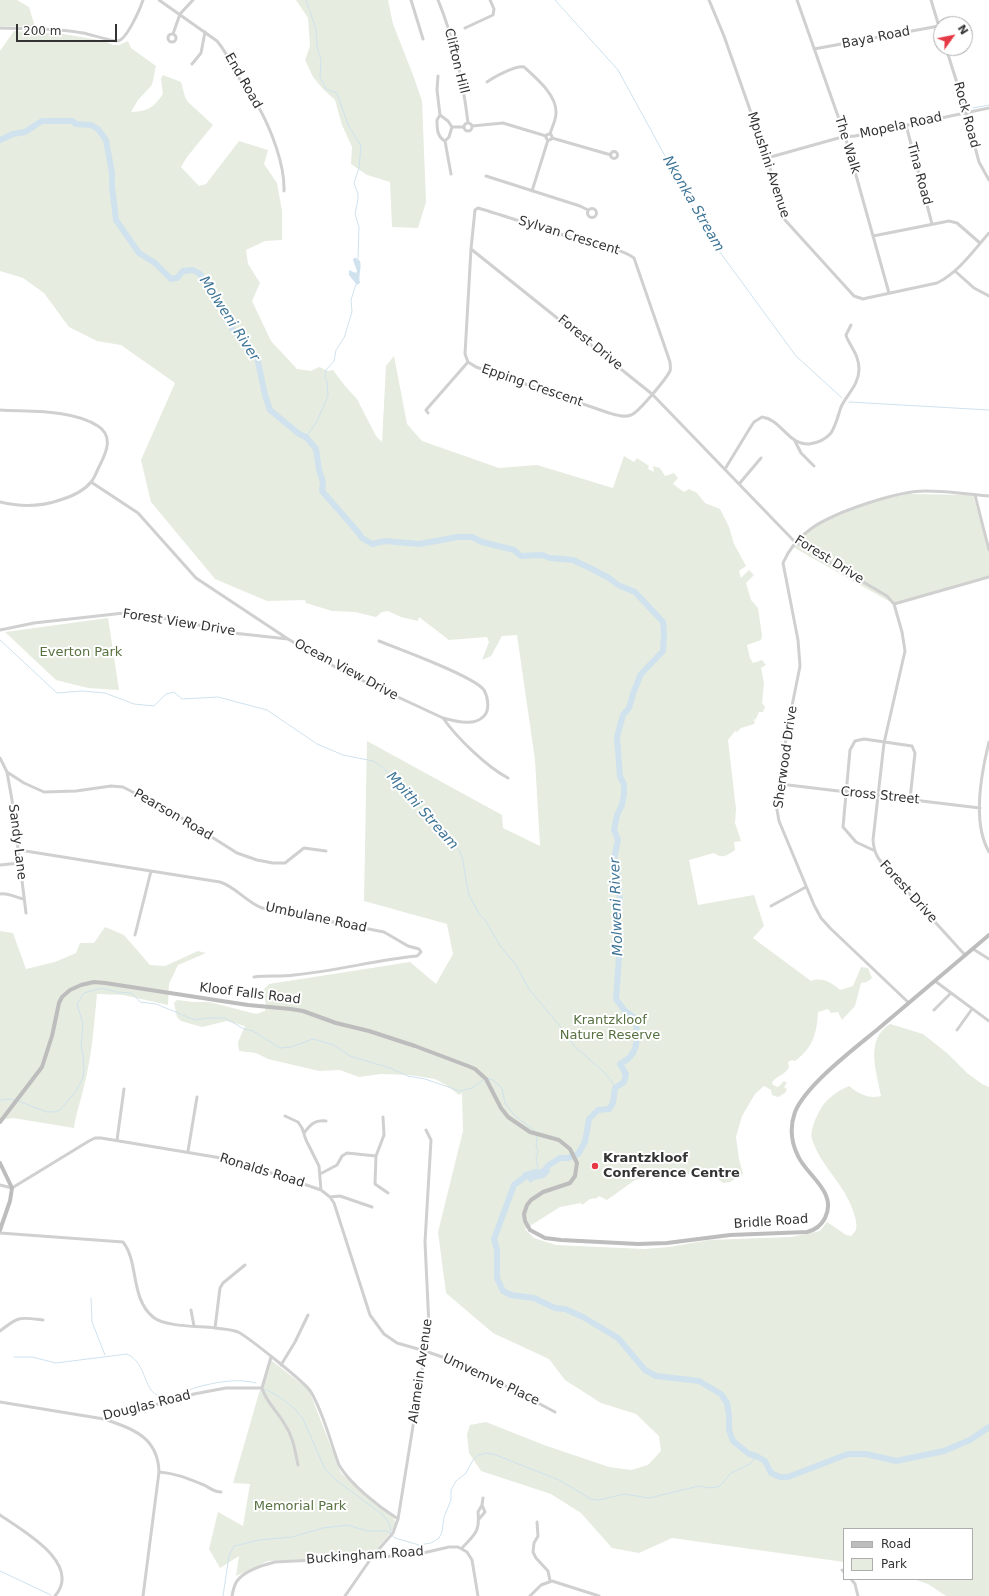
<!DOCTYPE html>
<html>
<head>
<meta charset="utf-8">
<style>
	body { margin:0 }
	#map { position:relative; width:989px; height:1596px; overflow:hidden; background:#fff; font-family:"DejaVu Sans",sans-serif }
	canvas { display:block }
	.legend { position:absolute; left:843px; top:1528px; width:130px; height:52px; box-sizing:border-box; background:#fff; border:1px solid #adadad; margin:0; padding:5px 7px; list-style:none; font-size:12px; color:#333 }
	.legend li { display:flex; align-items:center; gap:8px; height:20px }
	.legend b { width:20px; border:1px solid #adadad }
	.north { position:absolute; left:933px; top:16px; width:40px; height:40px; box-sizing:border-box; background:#fff; border:1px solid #adadad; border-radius:50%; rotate:57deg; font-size:11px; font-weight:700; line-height:16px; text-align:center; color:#333 }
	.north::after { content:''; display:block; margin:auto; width:14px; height:18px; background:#e63946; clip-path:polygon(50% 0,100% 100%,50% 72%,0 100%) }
	.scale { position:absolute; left:16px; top:24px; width:101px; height:18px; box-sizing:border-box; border:2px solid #333; border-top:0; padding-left:5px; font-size:12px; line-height:14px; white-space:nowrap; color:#333; -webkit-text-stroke:3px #fff; paint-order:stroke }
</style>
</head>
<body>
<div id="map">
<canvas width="989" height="1596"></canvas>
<ul class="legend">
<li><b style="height:5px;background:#bdbdbd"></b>Road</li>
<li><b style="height:11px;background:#e6ecdf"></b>Park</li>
</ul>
<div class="north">N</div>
<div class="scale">200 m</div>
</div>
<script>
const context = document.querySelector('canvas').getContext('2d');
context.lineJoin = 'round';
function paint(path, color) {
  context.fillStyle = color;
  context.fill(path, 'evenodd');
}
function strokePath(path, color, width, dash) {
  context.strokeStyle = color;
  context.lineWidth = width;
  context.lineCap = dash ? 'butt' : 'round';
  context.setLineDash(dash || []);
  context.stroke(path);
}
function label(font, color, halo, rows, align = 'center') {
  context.font = font + ' "DejaVu Sans",sans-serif';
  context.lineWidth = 4;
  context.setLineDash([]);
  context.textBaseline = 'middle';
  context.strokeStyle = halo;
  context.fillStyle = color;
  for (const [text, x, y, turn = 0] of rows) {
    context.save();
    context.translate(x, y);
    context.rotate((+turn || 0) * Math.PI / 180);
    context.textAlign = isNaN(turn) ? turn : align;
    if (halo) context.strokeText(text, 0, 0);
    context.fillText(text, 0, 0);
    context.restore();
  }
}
paint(new Path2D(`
	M0,0h17l12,7 6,20 -35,-1z
	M296,0h92l5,24 20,51 9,26 4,101 -8,26 -26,-1 -2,-45 -23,-7 -16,-11 1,-17 -10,-22 -7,-25 -12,-11 -10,-12 -8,-17 5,-14 -2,-28z
	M14,31l49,3 42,7 8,4h6l9,-4 3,7 25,18 -4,19 -14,15 -7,12c18,-1 22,-4 32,-18l-2,-15 2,-4 18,7 4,15 3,5 25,23 -26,32 -6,10 18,19 7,-2 33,-43 29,9 -4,14 13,19 5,28v29l-17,1 -19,9 2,14 12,19 -8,18 19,40 26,28 14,2 8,-4 9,4 5,-1 12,16 12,13 19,37 6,6 4,-76 8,-10 13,68 15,17 77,27 38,-3 76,23 11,-32 10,6 3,-4 12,8 -1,3 6,3 -1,-6 7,2 5,8 9,-3 4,5 -5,6 11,8 5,-3 8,4 8,10 15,6 9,18 5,17 12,22 -7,5 2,7 8,-8 5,5 -8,8 5,17 7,8 4,27 -1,5 -14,5 3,13 3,5 9,-3 4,5 -5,3 3,15 -2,20 3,4 -2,5h-4l-3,7 -3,1 2,1 -1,3 -13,4 -4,4 -2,-1 -7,9 8,69 -1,14 6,18 -7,1 1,8c-8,6 -13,9 -21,3l-25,7 9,45 56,-10 10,31 -11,12 58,43c11,-4 20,1 29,9l13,-4 8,-19 7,1 4,10 -5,4 -6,1 -6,23 -13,14 -4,-8 -7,1 -3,-4 -10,3c-1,21 -5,36 -23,49l-3,-1 -4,2 1,5c-4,8 -11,8 -17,15l1,3 5,2 6,-6 3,2 -3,4 3,2 -2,4 -7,4 -6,-2 -1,-5 -7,-4 -9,8 -13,22 -6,21 3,22 4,15 -13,8 -7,1 -11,-9 -51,1 -26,5 -28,20 -8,-4 -2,2 -7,1 -8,6 -1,-2 -21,4 -35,22 9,9 22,7 88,4 25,-2 40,-7 82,-3 29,-6 7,-9 19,13 5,1c2,-2 5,-5 5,-7 1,-4 0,-8 -1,-12 -8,-32 -34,-49 -43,-78 -2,-6 2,-17 5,-23 6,-15 18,-24 32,-30 10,8 19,13 32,10 -4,-23 -17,-56 9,-72l33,10 24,19 20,20 15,11 7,3v509h-43l-18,-12 -14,-5h58v-50h-128v33l-172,-24 -33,15 -27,-5 -31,-35 -30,-19 -70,-23 -12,-18 -2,-19 3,-9 16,-3 58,23 65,22 22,3 17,-5 13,-14 -2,-15 -23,-22 -35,-11 -36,-23 -16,-21 -56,-26 -47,-40 -8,-61 25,-101 -1,-38 -3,2 -13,-10 -11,-6 -25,-4 -29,-1 -22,3 -19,-7 -21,1 -51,-12 -12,-6 -17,-2 -1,-9 7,-16 -18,-5 -25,6 -21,-6 -4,-4 -3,-14 3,-3 16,2h16l47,12 9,-3 1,-8 -4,-12 7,-7 141,-22 26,22 17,-30 -6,-30 -83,-23 3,-160 135,74 1,13 37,18 -5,-86 -18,-125 -15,1 -11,20 -9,4 7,-18 -2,-5 -38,3 -30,-23 -1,4 -17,-4 -13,-6 -6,1 -6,5 -21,-5 -23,-1 -26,-8 -1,-3 -38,1 -52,-22 -64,-77 -10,-42 34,-77 -54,-38 -24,-4 -28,-14 -25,-34 -21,-15 -23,-7v-220z
	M907,494l66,1 16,56v25l-95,28 -101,-57 22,-22 62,-25z
	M108,618l11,72 -31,-2 -32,-8 -51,-48z
	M105,927l19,8 26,30 15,1 33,-15 8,2 -28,12 -9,19 -1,21 -45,-10 -26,-1c-3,31 -5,62 -13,92 -3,14 -8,27 -10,42l-61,-10 -13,2v-189l13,2 13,36 29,-7 21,-9 4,-10h14z
	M271,1360l38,30 32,83 52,44 4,8 -26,31 -103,5 -32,15 3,-20 -19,12 -11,-19 9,-37 25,14 7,-42 -17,-1 26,-90z`), '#e6ecdf');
paint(new Path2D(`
	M354,258h2l4,3c2,8 -2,14 0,22l-3,2 -8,-10v-5l7,3 1,-2 -4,-11z
	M535,1169l8,1h6l2,1 -7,7 -10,2 -4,3 -4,-7 -4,-3z`), '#cfe2ee');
strokePath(new Path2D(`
	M306,0l10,29 1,18 4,13 -1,17 6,12 11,4 11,32 13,21 -2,22 -5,15 4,11v5l-3,15 4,13 -1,32
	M555,0l63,70 93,170 85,116 46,42
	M973,108l16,-3
	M849,402l140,8
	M306,437l11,-16 11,-25 -1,-15 -2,-3 1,-8 8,-9 2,-11 8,-12 8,-26 -1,-12 5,-16
	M0,640l57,53 25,-2 23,2 29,11 20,2 12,-12 8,-2 8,7 36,-2 49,13 50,34 26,11 30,6 9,6 18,16 59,67 4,10 3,21 3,14 10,19 6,6 16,27 15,18 13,24 30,36 15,21 28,24 9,10 4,8
	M487,1078l6,2 9,8 3,15 9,12 21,16 1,2
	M0,1100l9,-1 6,1
	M18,1101l29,11h7l6,-2 16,-19 7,-13 1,-11 -1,-13 -2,-7 2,-23 -6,-20 7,-11 18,-5 14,4 14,1 4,2 6,7 16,2 39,16 13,-2h17l19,11 9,2 27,17 11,-1 22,-8 21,6 16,11 40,12 18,8 17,3 35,12 12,-3 11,-8
	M536,1136l1,4 -1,6 2,5 -2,6 2,13
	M91,1298l1,24 13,33
	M14,1357h18l24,6 71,-9c20,10 16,34 30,41 10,5 30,-5 41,-8 18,-5 40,-9 58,-4
	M265,1389l13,7 16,12 9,11 22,50 11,11 47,35 7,10 1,9
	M0,1571l51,24
	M223,1596l6,-40 5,-10 25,-6 33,-3 31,-9 24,-3 21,6h19l8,7 24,7 12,-2 8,-5 3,-6 2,-15 7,-17v-10l5,-9 10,-8 7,-13 5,-5 9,-2 9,2 63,25 32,19 8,1 25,-6 25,4 50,-12 10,2 7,-1 4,-1 11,-13 19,-9 6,-8`), '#cfe2ee', 1);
strokePath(new Path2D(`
	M0,140l13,-6 12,-2 17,-11h30l4,3 15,1 7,4 8,11 6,33v13l4,34 23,33 16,10 16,16 6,-1 6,-7 10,-1 7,4 23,32 3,14 21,28 10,9 8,38 5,15 29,24 7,3 10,12 3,21 4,12 -1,9 35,40 5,7 10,6 13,-3 34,3 39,-7h14l10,5 32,8 7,6 21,-1 8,3 23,2 17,8 19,10 9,7 17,7 28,30 1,13 -1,16 -22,23 -7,17 -5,17 -6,7 -6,22 3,40 4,7v10l-2,11 -5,10 -3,15 4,10 -4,19 3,7 3,38 -4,19 3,35 -3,41 9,12 11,8c1,20 4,35 -16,45l6,10 -2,8 -9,6 -2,15 -4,6 -11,1 -9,9 -4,23 -7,12 -10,4h-8l-11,7 -7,8
	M533,1176h-7l-12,9 -20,54 3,11v28l6,13 8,4 23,3 21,10 10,1 18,8 35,21 27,32 11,6 43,5 22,13 6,9 2,12v15l4,11 16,13 7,2 9,5 6,12 9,4h8l60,-23h18l30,7 48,-10 26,-11 19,-13`), '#cfe2ee', 6);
strokePath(new Path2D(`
	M159,0l58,41c11,13 17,28 25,43 5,8 11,14 16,22 13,23 27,59 26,85
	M411,0l12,39
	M438,0c16,39 25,81 30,123
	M709,0l15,36 43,122 18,62 69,76 9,3 4,-1 70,-15c21,-10 37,-33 52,-50
	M797,0l48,136 44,157
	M931,0l10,33
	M0,28c28,1 55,0 83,5 6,1 32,9 35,8 9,-2 22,-32 25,-41
	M465,28l28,-13 1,-6 -4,-9
	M168 38a4 4 0 1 1 8 0a4 4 0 1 1-8 0Z
	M173,34l7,-20 13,-14
	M946,48l17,54 16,60 10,18
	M814,49l125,-23
	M192,64l9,-11 4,-21
	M438,76l-1,14 3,25 -3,5c0,8 0,17 8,21l6,33
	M487,82c7,-5 29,-17 37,-15 12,11 33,28 32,46 0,7 -4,14 -6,21
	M440,115l8,6 4,6 -3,10 -4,4
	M464 127a4 4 0 1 1 8 0a4 4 0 1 1-8 0Z
	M906,125l26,99
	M472,126l31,-3 43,13
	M452,127h12
	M546 137a3 3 0 1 1 6 0a3 3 0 1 1-6 0Z
	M552,138l59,17
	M610.5 155a3.5 3.5 0 1 1 7 0a3.5 3.5 0 1 1-7 0Z
	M767,158l75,-21 13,-1 134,-28
	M486,176l94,30 8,4
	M532,191l16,-51
	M587.5 213a4.5 4.5 0 1 1 9 0a4.5 4.5 0 1 1-9 0Z
	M873,236l76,-15 8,2 23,20
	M471,249l-6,105 3,8 8,5 133,46c7,2 15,5 22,2 7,-2 35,-36 39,-44 1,-3 0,-6 0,-9l-36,-104c-13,-10 -47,-16 -64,-21 -31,-9 -61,-20 -92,-29l-3,2 -4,39 181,145 143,148 92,54 7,8 8,28 3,19 -21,92 -11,97c1,13 5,19 13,28l79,87
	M955,271l19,17 15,8
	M0,410c30,2 72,-1 98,16 17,11 7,29 0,43 -2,4 -4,10 -7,13 -7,9 -21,15 -31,18 -20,7 -40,7 -60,2
	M428,413l-2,-3 42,-48
	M795,441l6,12 13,13
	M725,469l25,-41 4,-6 8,-5c19,2 26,28 47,27 8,-1 17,-5 22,-11 5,-8 7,-17 10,-26 6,-13 18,-22 18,-38 0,-13 -7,-20 -12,-31l-1,-3 5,-10
	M91,482l47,31 58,65 92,61 54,32 101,47c12,3 31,9 41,-2 6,-6 4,-19 0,-26 -10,-14 -85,-41 -105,-49
	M739,484l22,-26
	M975,495l14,55
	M894,604l95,-27
	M0,630l34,-7 90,-10 15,1 56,10 29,8 64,7
	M443,718c14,20 44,49 65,60
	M989,742c-8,32 -17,81 0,110
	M0,758l7,14 17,11 20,9 32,-1 35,-5 12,1 54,28 60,38 20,7 16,3h12l19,-15 22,3
	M7,772l5,28 14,113
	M780,784l200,24
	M19,850l201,32c16,5 26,20 42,26l122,24 24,14 11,3 2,3 -4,4c-41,4 -81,15 -123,19 -13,2 -26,0 -40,2
	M873,850l-17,-8 -13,-15 7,-77 5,-9 9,-2 48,7 3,7 -5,46
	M0,865l20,-2
	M0,894c7,-2 17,4 24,5
	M771,906l35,-19
	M135,935l16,-64
	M973,949l16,10
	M935,981l54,40
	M909,1003l-79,-75 -9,-10 -7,-13 -35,-84 -3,-17 12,-78 12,-60 -2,-26 -15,-77c6,-14 16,-26 29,-35 23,-16 85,-37 113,-37 21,0 43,3 64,5
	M934,1010l17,-17
	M957,1030l15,-21
	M285,1116l13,6 4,6 4,12 13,26 2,24
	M383,1117l1,18 -8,21 -1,28 13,9
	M304,1133c6,-8 11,-14 22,-12
	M117,1140l7,-51
	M188,1151l9,-54
	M320,1174l17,-9 5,-9 5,-3 29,3
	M0,1185l12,3 77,-47 6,-3h6l132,22 88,30 9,7 4,6 36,112 14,19 13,9 28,8 43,15 87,46
	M330,1197l10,-1 32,11
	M0,1233l123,9c16,20 7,56 30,75 12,10 45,9 62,11 7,1 16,1 23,4 10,5 68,51 73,60 13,22 19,49 28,73 11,19 40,42 59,54
	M191,1310l3,16
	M215,1328l5,-40 3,-5 22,-18
	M0,1331c19,-15 19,-14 43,-11
	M281,1365l14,-23 13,-27
	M262,1388c4,14 15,23 22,35 9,13 11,27 14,42
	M0,1402l104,17 90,-25 21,-4 11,-2h36l9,-31
	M104,1419c29,10 54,18 55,53l-16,124
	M159,1472c16,1 30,7 45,13 6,3 10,7 17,7
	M0,1515c21,15 83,48 55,81
	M479,1519l6,-7 -3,-7
	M537,1522l1,14 -4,7 -1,9 3,6 12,13 2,10
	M462,1548c13,-14 18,-16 16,-36l4,-7 1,-7
	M842,1570l2,2
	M851,1579l4,5 3,12
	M232,1596c1,-5 2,-11 5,-15 8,-11 26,-16 38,-19l139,-7 35,-8h9l9,5 5,8 6,36
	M345,1596l27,-39 21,-24 5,-14 31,-192 -4,-85 6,-102 -5,-10
	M530,1596l11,-11 11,-4 47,15`), '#d0d0d0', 3);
strokePath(new Path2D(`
	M0,1122l42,-55 10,-31 7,-33 3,-6 8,-7 11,-5 13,-3 11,1 143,22 43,4 12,2 33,12 33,8 46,15 53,20 7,3 11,10 15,29 7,9 22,15 29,8 11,9 7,14 -2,13 -5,7 -27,9 -12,8 -4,5 -3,9 1,7 5,9 15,8 16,2 77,4 29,-1 63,-8 77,-3c8,-2 14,-6 18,-14 13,-26 -18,-42 -27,-62 -7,-14 -8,-30 -3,-44 11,-27 60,-64 83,-83 37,-31 74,-63 111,-94
	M0,1163l12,25 -2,13 -10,29`), '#bdbdbd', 4);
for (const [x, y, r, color] of [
	[595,1166,4,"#e63946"]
]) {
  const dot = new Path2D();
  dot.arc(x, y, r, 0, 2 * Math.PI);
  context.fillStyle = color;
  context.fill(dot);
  strokePath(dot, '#fff', 1.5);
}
label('13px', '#333', '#fff', [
	["Baya Road",876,38,-11],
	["Clifton Hill",456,61,76],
	["End Road",243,81,60],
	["Rock Road",966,115,75],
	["Mopela Road",901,126,-12],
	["The Walk",847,145,73],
	["Mpushini Avenue",768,165,72],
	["Tina Road",919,174,75],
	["Sylvan Crescent",569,236,17],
	["Forest Drive",590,343,39],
	["Epping Crescent",532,386,19],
	["Forest Drive",829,560,32],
	["Forest View Drive",179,623,9],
	["Ocean View Drive",346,670,28],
	["Sherwood Drive",786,757,-82],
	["Cross Street",880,796,6],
	["Pearson Road",173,815,30],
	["Sandy Lane",17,842,83],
	["Forest Drive",908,892,48],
	["Umbulane Road",316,918,12],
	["Kloof Falls Road",250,994,7],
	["Ronalds Road",262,1171,17],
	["Bridle Road",771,1222,-4],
	["Alamein Avenue",421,1371,-82],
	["Umvemve Place",491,1380,25],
	["Douglas Road",147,1406,-14],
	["Buckingham Road",365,1556,-4]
]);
label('13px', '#56703f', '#fff', [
	["Everton Park",81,653],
	["Krantzkloof",610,1021],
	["Nature Reserve",610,1036],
	["Memorial Park",300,1507]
]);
label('bold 13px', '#333', '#fff', [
	["Krantzkloof",603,1159],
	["Conference Centre",603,1174]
], 'left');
label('italic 14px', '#3f7597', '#fff', [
	["Nkonka Stream",693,204,60],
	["Molweni River",229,319,57],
	["Mpithi Stream",422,811,48],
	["Molweni River",617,907,-92]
]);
</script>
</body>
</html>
